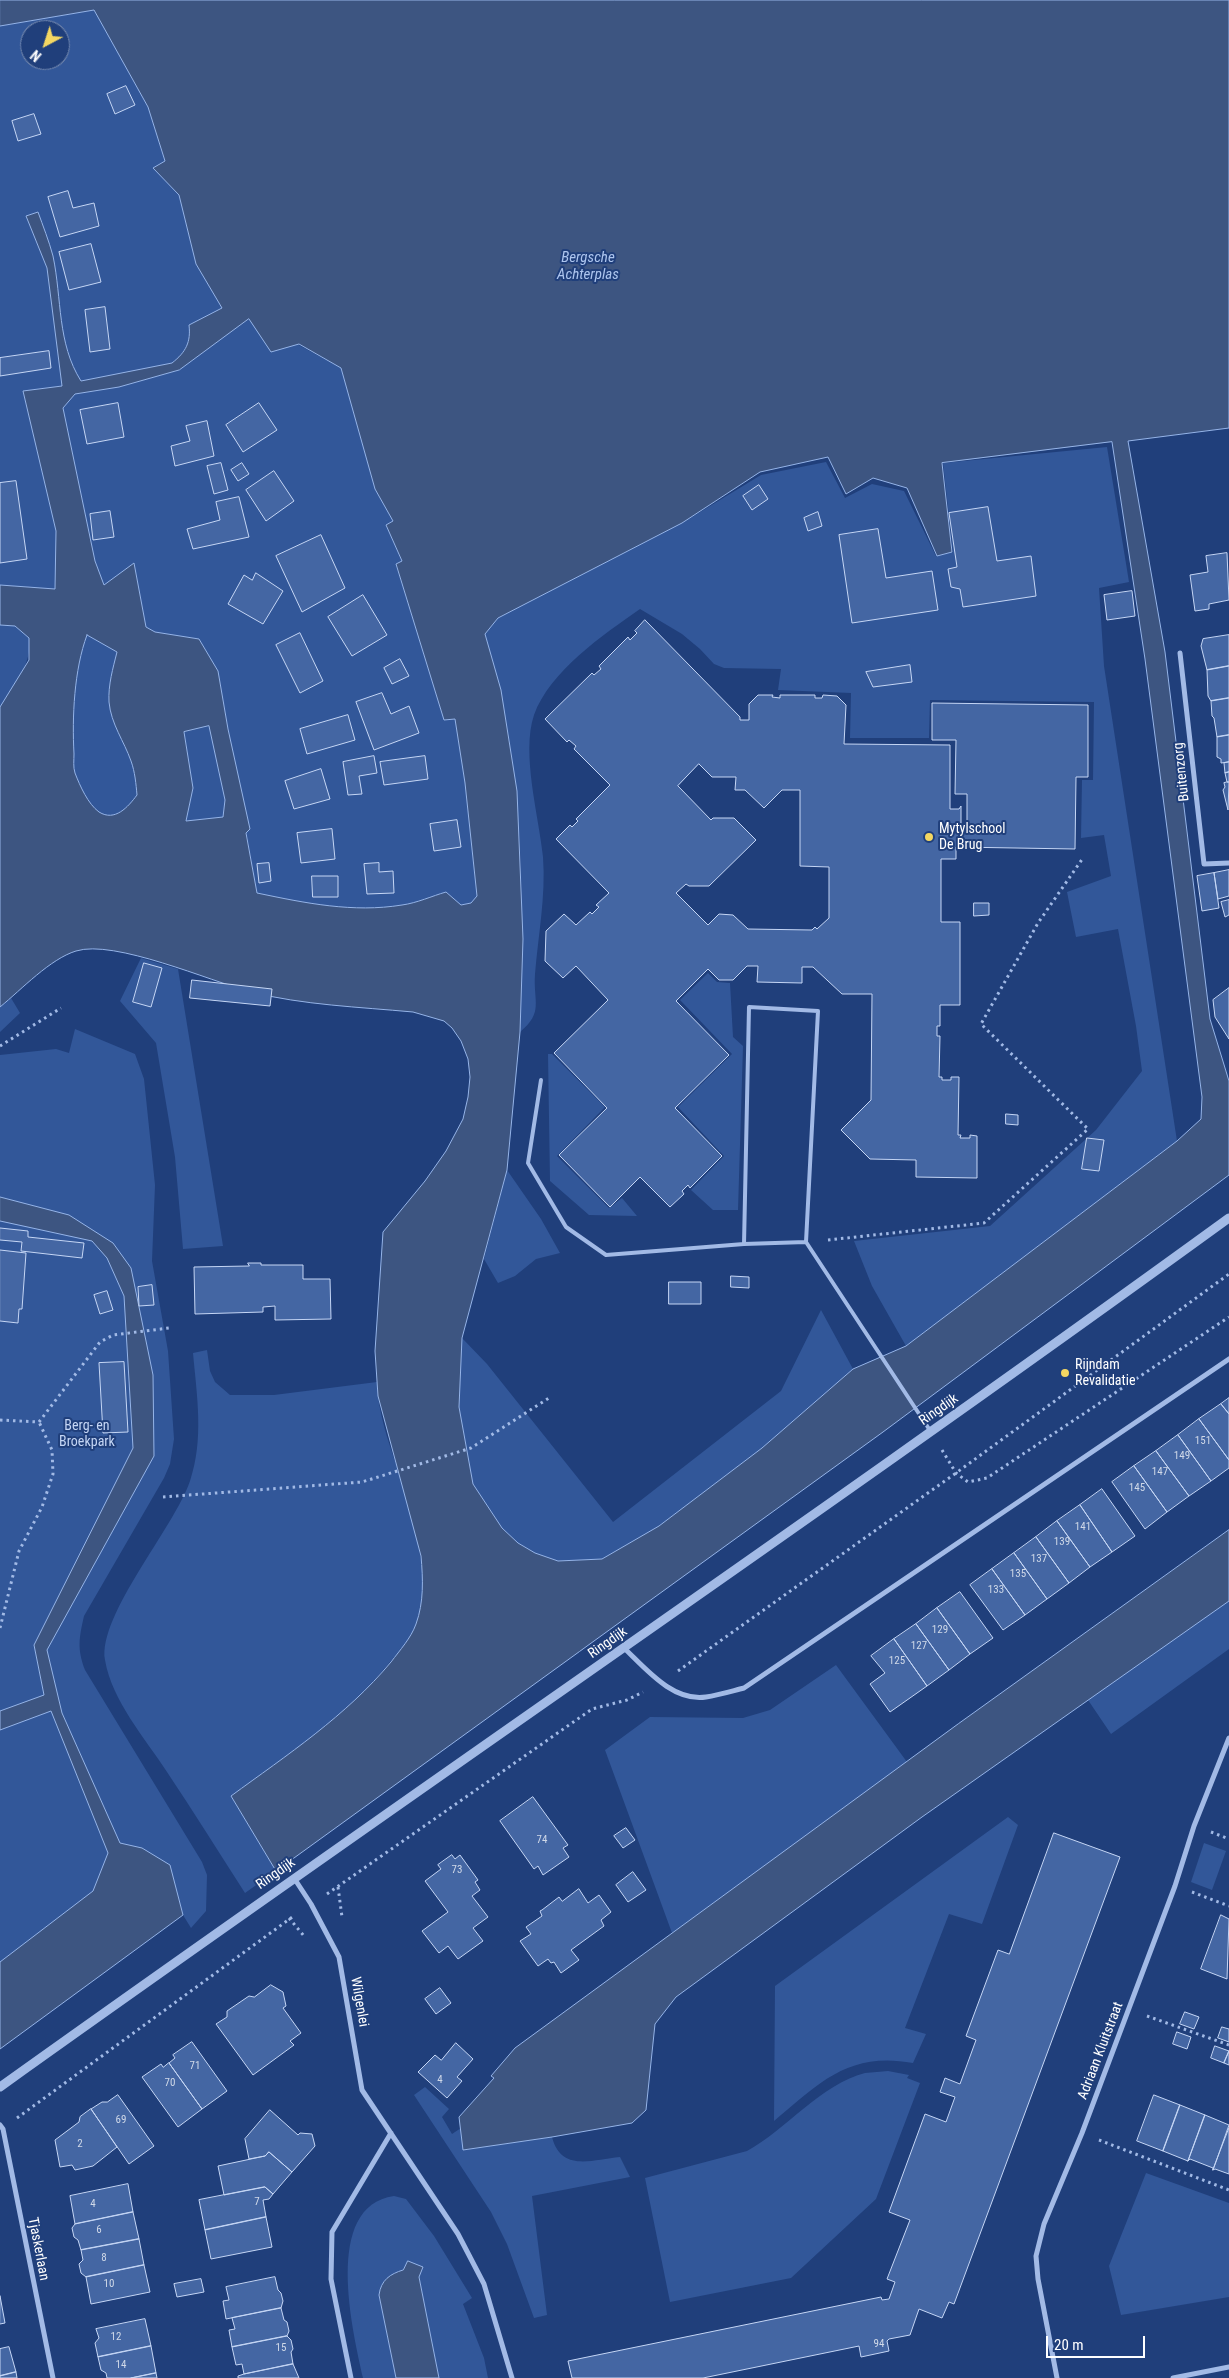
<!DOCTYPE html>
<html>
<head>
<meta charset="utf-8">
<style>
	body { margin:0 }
	#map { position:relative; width:1229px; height:2378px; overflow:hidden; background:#203f7b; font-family:"Roboto Condensed",sans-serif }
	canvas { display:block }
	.north { position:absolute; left:20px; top:20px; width:50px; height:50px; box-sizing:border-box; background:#203f7b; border:1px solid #798cb0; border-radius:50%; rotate:220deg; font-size:14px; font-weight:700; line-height:20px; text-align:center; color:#fff }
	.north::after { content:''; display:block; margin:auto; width:18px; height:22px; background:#f4d762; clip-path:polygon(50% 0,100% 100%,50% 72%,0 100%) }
	.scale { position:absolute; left:1046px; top:2336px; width:99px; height:22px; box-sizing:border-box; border:2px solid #fff; border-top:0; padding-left:6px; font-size:15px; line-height:18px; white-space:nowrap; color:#fff; -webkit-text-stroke:4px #203f7b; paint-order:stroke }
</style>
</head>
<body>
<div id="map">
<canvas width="1229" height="2378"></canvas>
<div class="north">N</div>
<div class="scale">20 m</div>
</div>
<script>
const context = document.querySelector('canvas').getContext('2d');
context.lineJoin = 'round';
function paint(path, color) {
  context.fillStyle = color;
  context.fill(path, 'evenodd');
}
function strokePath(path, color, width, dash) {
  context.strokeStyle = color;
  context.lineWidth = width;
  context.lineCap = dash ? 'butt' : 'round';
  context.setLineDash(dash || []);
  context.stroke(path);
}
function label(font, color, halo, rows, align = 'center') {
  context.font = font + ' "Roboto Condensed",sans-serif';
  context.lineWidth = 4;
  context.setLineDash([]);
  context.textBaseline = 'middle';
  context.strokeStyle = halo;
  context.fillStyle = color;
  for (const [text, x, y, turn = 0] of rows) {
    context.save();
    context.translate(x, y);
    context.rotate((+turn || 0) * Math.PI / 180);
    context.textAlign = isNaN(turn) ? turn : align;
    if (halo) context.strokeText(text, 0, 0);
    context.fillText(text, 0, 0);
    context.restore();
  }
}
paint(new Path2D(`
	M94,10l54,97 17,55 -12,6 26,27 17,69 27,44 -34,17c2,17 -3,27 -17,38l-91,19 -7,-13 -11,-32 -10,-81 -27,-40 21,52 15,118 -39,5 33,140 -1,58 -55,-4v-559zM30,30h30v30h-30z
	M249,318l92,50 34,121 18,32 -7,4 16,37 -6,3 48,155 11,-2 10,65 12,114 -6,6 -10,2 -15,-13c-14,4 -29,11 -44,13 -49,8 -97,-2 -145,-12l-39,-222 -19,-32 -45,-7 -8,-5 -12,-64 -30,23 -9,-25 -32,-153 12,-14 44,-7 60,-17z
	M1107,447l22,135 -30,6 5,78 73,475 -271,205 -34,-60 -18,-45 136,-15 106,-96 46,-59 -6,-45 -18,-97 -42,8 -9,-45 44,-16 -7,-41 -23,3 1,-58h11l1,-78 -164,-2 -1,38h-79l1,-45 -73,-3 3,-21 -57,-1 -10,-4 -14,-15 -18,-15 -42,-25c-37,26 -90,62 -106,106 -13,39 5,101 9,142 3,39 -5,79 -8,117 -2,28 9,38 -15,58 4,-134 5,-269 -35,-398l13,-16 184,-95 79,-48 65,-13 19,36 27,-14 32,7 32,65 17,-4 -10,-89z
	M0,625l15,1 14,12c4,26 -16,48 -29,69z
	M87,635l30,17c-4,16 -9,33 -8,50 2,22 15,39 22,59 4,11 5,23 6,35 -9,11 -22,27 -38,16 -11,-8 -20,-26 -24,-39 -2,-6 -1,-13 -1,-19 -2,-39 0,-82 13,-119z
	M210,726l15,74 -2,17 -37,4 7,-33 -9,-57z
	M141,958l37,11 45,277 -40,3 -8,-92 -19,-114 -36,-42z
	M708,973l9,9 13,1 3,54 10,9 -5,164h-25l-22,-20 33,-34 -46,-49 54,-53 -52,-54z
	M11,998l9,15 -20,19v-25z
	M75,1029l60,25 9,25 11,106 -3,76 16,90 6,88 -4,25 -6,14 -80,138c-5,22 -7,33 1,54l117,192 5,13 -1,36 -15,17 -8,-13 -9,-33 -174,122v-949l56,-6 13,4z
	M548,1054h4l53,53 -48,49 52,52 13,-10 15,18 -48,-1 -39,-34z
	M507,1170l34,49 19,34 -24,6 -21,17 -17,7 -14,-24z
	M821,1310l32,59 -91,79 -103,78 -57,33 -44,2 -23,-8 -17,-10 -16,-15 -29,-44 -14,-77 3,-69 25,26 126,158 168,-131z
	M207,1350l3,21 5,11 15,13h44l103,-13c1,36 16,71 27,106 4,16 8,32 12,48 7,28 12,61 0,89 -6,14 -16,26 -26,37 -44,54 -103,93 -159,134l45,75 -31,22c-26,-40 -51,-81 -78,-121 -22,-34 -55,-71 -62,-112 -7,-45 69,-132 85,-179 14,-42 7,-84 3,-128z
	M1229,1598v51l-118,85 -23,-34z
	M836,1665l71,97 -235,171 -67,-183 45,-33 93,1 27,-8z
	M1008,1817l10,8 -36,99 -33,-10 -44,114 21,6 -13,29c-64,-12 -94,20 -139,58l1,-135z
	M1204,1843l22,8 -14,39 -21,-8z
	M888,2071l21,4 -2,3 13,5 -44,116 -85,79 -121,24 -25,-124 102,-27c39,-21 74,-67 118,-78 8,-1 16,-1 23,-2z
	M425,2087l24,22 -7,8 10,17 9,-6 3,22 88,-13c9,35 39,23 68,20l10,20 -98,19 15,119 -13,3 -27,-74 -16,-32 -77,-117z
	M1146,2173l83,30v94l-108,18 -12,-49z
	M394,2196l12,3 28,37 38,62 -9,6 21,54 4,20h-49l-20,-101 -15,-7 -10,3 -15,22 17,83h-33c-10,-46 -41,-172 31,-182z`), '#325799');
const water = new Path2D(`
	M0,0h1229v428l-101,13 37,211 45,367 19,62v94l-346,257 -607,439 -45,-75c56,-41 115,-80 160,-134 9,-12 20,-24 25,-38 8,-22 7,-45 5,-68l-43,-160 -3,-45 8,-119 42,-51 21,-30 17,-32 5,-22 2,-20 -2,-18 -7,-18 -9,-13 -8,-7 -31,-9c-54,-5 -110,-7 -162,-20 -41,-11 -137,-53 -175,-41 -26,8 -54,38 -76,56v-300l29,-47v-22l-14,-12 -15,-1v-40l55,4 1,-58 -33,-140 39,-5 -15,-118 -21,-52 12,-4c5,14 11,29 15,44 9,43 4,87 28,125l91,-18c14,-11 19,-21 17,-38l33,-17 -26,-44 -17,-69 -26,-27 12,-7 -17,-54 -54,-97 -94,16zM249,319l22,33 28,-8 42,24 34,121 18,32 -7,4 16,36 -6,3 48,156 11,-1 10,64 12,113 -6,7 -10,2 -15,-13c-14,4 -29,11 -44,13 -49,8 -97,-2 -145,-12l-11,-60 4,-4 -22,-100 -10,-58 -19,-32 -44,-7 -9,-5 -12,-64 -30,22 -9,-24 -32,-153 12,-14 44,-7 60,-17zM1112,442l33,217 57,438 -1,22 -24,22 -271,205 -53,23 -91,79 -103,78 -57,33 -44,2 -23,-8 -17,-10 -16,-15 -29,-44 -14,-77 3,-69 45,-168 13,-138 3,-93 -6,-148 -16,-101 -16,-56 13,-16 184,-95 78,-51 68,-15 18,37 27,-16 34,10 30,68 15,-4 -10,-89zM87,635l30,17c-4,16 -9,33 -8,50 2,22 15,39 22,59 4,11 5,23 6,34 -9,12 -22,27 -38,17 -11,-8 -19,-26 -24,-39 -2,-6 -1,-13 -1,-19 -2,-37 0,-84 13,-119zM209,726l16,74 -2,17 -37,4 7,-33 -9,-56z
	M0,1197l69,18 44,28 18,25 22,107 1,81 -107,194 15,63 58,130 22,5 28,17 13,50 -183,134v-87l93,-71 15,-38 -57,-142 -51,19v-19l44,-16 -10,-50 99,-197 -9,-152 -17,-38 -15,-17 -92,-20z
	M1229,1530v71l-307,216 -246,180 -21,27 -9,86 -14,13 -80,14 -89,13 -4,-33 35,-39 -3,-2 24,-28 443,-324z
	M408,2261l15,6 -4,10 20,101h-43l-17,-83c2,-15 11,-21 24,-25z`);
paint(water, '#3d5581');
strokePath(water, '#95b4e8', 1);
const building = new Path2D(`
	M126,86l9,19 -20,9 -8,-20z
	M34,114l7,20 -23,7 -6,-20z
	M68,191l5,17 21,-5 5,23 -39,11 -12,-40z
	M91,244l10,38 -32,8 -10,-38z
	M105,307l5,42 -20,3 -5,-42z
	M49,351l2,17 -51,8v-18z
	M118,403l6,34 -37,7 -7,-34z
	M259,403l18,27 -34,22 -17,-27z
	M207,421l7,35 -39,10 -4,-20 19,-5 -4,-15z
	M221,463l7,27 -14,4 -7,-28z
	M242,463l7,11 -11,7 -7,-11z
	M274,471l20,30 -28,20 -20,-31z
	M16,481l11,78 -27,4v-80z
	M759,485l9,14 -16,11 -9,-14z
	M239,497l10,40 -56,12 -6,-20 33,-9 -4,-18z
	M988,507l9,54 34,-5 5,40 -73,11 -3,-18 -9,-2 -3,-18 9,-2 -8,-54z
	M110,511l4,26 -21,3 -3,-26z
	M818,512l4,14 -14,5 -4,-13z
	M878,529l8,49 46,-7 6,39 -86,13 -13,-88z
	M321,535l24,53 -43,24 -26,-56z
	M1227,553l2,47 -20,4v5l-14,2 -5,-36 18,-3 -2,-16z
	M256,573l27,18 -20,33 -35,-20 16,-29 8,5z
	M1132,591l3,25 -28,4 -3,-25z
	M363,595l24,40 -35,21 -24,-39z
	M645,620l95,97v3h9v-16l9,-9h15l-1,2 8,1v-3h35v3h7l1,-3 14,1 9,9 -2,39 106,1v64h9l2,-3v22l6,1v-35h-12l1,-54h-24v-37l156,2v72h-12l-1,72 -119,-2v12h-15v63h19v83h-20v21h-3v10h3l-1,41h3v3h9v-3h8l-1,58h3l-1,3h10v-3l7,1v42l-61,-1v-17l-46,-1 -29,-29 30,-30 1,-106h-30l-29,-27h-11v16l-45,-1 1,-16h-11l-14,14h-14l-11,-11 -32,32 53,54 -54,53 47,48 -32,32 -2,-3 -6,6 2,3 -14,13 -30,-30 -30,30 -51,-52 48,-47 -53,-55 54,-53 -32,-34 -13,12 -18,-17 1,-30 18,-17 12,11 14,-13 2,2 7,-7 -3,-2 13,-12 -53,-54 14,-14 2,2 6,-6 -2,-2 34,-34 -36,-36 2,-3 -7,-6 -2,2 -22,-23 47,-46 2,2 7,-6 -2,-3 29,-29 2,3 7,-7 -2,-2zM699,764l13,13h24l-1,13h10l19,18 18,-18h18v76l29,1v51l-12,11 -2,-2 -3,3 -64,-1 -15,-14 -14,-1 -11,11 -32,-32 10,-9 3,2h20l47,-46 -22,-22h-21l-2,2 -33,-34z
	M300,633l23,48 -23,12 -24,-48z
	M1229,635v31l-22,4 -6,-24 2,-7z
	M400,659l9,17 -17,8 -8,-16z
	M910,665l2,17 -39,5 -7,-15z
	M1229,666v32l-18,3 -3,-5 -1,-26z
	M382,693l9,21 18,-8 10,27 -45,17 -18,-48z
	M1229,698v37l-12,2 -3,-19 -2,-2 -1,-15z
	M348,715l7,25 -48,14 -7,-25z
	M1229,735v27l-8,1v-4l-4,-2v-20z
	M374,756l3,17 -18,3 3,18 -14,1 -5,-33z
	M425,756l3,23 -44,6 -4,-23z
	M1229,762v10l-4,1 -1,-10z
	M321,769l9,30 -36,10 -9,-28z
	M1229,772v10h-2l-2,-9z
	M1227,782h2l-1,28 -5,-20 2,-3 -1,-4z
	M457,820l4,27 -27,4 -4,-27z
	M332,829l3,30 -34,4 -4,-30z
	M269,863l2,18 -12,2 -2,-19z
	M379,863v9l14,-1 1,22 -27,1 -3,-30z
	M1229,870v26l-11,3 -4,-26z
	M1214,873l5,35 -17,3 -5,-35z
	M312,876h26v21h-25z
	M1229,900v15l-4,2 -4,-15z
	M974,903h15v12l-15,1z
	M144,963l18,5 -11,39 -18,-5z
	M192,980l80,9 -2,17 -80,-8z
	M1229,988v51l-14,-22 -2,-17z
	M1006,1114l12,1v10l-12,-1z
	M1087,1138l17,2 -5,31 -17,-2z
	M0,1228l28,3v6l56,6 -2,15 -61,-7 1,-9 -22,-2z
	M0,1250l26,3 -4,56h-3l-1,14 -18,-2z
	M248,1263h13v2h42v14h27l1,40 -56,1v-14l-12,1v5l-68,2 -1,-47 55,-1z
	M731,1276l18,1v11l-18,-1z
	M669,1282h32v22h-32z
	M152,1285l2,20 -15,1 -1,-19z
	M107,1291l6,19 -13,4 -6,-19z
	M124,1362l4,70 -25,1 -4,-70z
	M1229,1398v16l-8,-10z
	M1221,1404l8,10v46l-30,-41z
	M1199,1419l30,41v8l-18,13 -33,-46z
	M1178,1435l33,46 -22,15 -33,-45z
	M1156,1451l33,45 -22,16 -33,-46z
	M1134,1466l33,46 -22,17 -33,-47z
	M1102,1489l33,47 -23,16 -32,-47z
	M1080,1505l32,47 -22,15 -33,-46z
	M1057,1521l33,46 -21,16 -33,-46z
	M1036,1537l33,46 -22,16 -33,-46z
	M1014,1553l33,46 -22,16 -33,-46z
	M992,1569l33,46 -22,15 -33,-45z
	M960,1592l33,46 -23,16 -33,-46z
	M937,1608l33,46 -21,16 -33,-46z
	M916,1624l33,46 -22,16 -33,-47z
	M894,1639l33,47 -37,26 -20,-28 15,-11 -14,-17z
	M533,1797l35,48 -5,3 6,9 -26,18 -5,-9 -4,3 -34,-48z
	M626,1828l9,12 -12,8 -9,-12z
	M1054,1833l66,24 -166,447 -5,-2 -7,16 -23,-9 -9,26 -21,4 -2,2 2,10 -28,6 -2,-11 -156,32h-131l-4,-17 313,-64 1,3 7,-1 6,-17 -8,-3 23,-59 -21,-8 36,-98 21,8 9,-25 -15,-5 5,-14 15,6 16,-44 -10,-4 32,-86 11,4z
	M452,1855l3,4 5,-4 18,25 -3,2 5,8 -8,6 16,21 -15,11 10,13 -25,18 -10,-13 -9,7 -17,-22 26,-19 -23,-31 16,-12 -3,-4z
	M633,1872l13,18 -18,12 -12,-17z
	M579,1889l9,14 11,-8 12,17 -10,8 3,6 -33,24 8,10 -18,13 -7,-11 -3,1 -3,-4 -10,7 -18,-25 11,-7 -5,-7 16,-11 -2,-5 2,-1 17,-13 3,4z
	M1221,1915l8,4 -2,60 -26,-10z
	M271,1985l12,7 3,14 -3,2 18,25 -11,8 4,4 -41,30 -37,-51 11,-7v-6l22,-15 5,1z
	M440,1988l11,15 -15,11 -11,-15z
	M1185,2012l14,5 -5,12 -14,-5z
	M1222,2027l7,2v13l-11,-4z
	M1177,2032l14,5 -4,12 -14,-5z
	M192,2042l35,49 -25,18 -33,-46 6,-5 -2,-3z
	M456,2043l17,16 -16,18 5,4 -15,17 -29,-26 17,-17 6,5z
	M1215,2046l14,5 -5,12 -13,-5z
	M1229,2051v14l-5,-2z
	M169,2063l33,46 -24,18 -36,-50 19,-13 2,3z
	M118,2095l36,51 -25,18 -38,-55 11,-7h5z
	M1154,2095l26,10 -17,46 -26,-10z
	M1180,2105l25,10 -17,46 -25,-10z
	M91,2109l26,38 -24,19 -18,4 -3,-5 -12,2 -5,-27 24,-18 1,-5z
	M270,2110l28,25 2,-2 12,1 3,12 -23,26 -23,-20 -4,4 -16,3 -4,-20z
	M1205,2115l24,10 -16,45v-2l-23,-9 -2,2z
	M1229,2128v46l-14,-5 -2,1z
	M269,2152l23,20 -19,22 -8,-7 -41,8 -6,-29 47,-10z
	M128,2184l5,28 -58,12 -5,-28z
	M265,2187l8,7 -4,5 -6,1 3,17 -61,13 -6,-30z
	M133,2212l6,27 -58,11 -3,-10 -4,-3 -2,-9 3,-4z
	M266,2217l6,30 -61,12 -6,-29z
	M139,2239l5,26 -58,12 -5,-4 -2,-9 4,-4 -2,-10z
	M144,2265l6,27 -59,12 -5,-27z
	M275,2277l3,13 3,3 2,8 -2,7 -55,11 -3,-18 6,-1 -3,-13z
	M201,2279l3,13 -27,5 -3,-13z
	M0,2296l5,27 -5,1z
	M281,2308l3,12 3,2 2,9 -2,5 -55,11 -3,-17 6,-1 -3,-11z
	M145,2319l6,27 -53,11 -3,-14 4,-5 -3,-9z
	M287,2336l4,4 2,9 -2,3 2,12 -49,10 -2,-10 -6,1 -4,-18z
	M151,2346l5,27 -25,5h-24l-1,-5 -5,-3 -3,-13z
	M9,2347l7,25 -16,4v-27z
	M293,2364l6,14h-61v-2l6,-2z
	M16,2372l1,6h-17v-2z
	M156,2373l1,5h-26z`);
paint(building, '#4466a3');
strokePath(building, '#c5d6f5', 1);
strokePath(new Path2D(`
	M0,1046l61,-38
	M828,1240l156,-17 104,-94 -107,-105 57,-101 45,-65
	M0,1420l39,2
	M39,1422l61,-80 13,-7 56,-7
	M942,1450l14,23 12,9 19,-4 242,-161
	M163,1497l199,-15 109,-34 78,-50
	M0,1628l19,-77 23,-44 11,-33 -1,-24 -13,-28
	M678,1671l278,-198 273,-199
	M1211,1832l18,7
	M338,1887l4,30
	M1192,1892l37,14
	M327,1894l265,-185 35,-9 16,-8
	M289,1918l15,18
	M1147,2016l82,29
	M17,2118l278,-203
	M1099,2140l130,50`), '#a2bae6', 3, [2.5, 4]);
strokePath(new Path2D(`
	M541,1080l-13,83 38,64 40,28 138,-11 62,-2
	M744,1244l5,-237 69,4 -12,231 125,190`), '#a2bae6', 4);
strokePath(new Path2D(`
	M1180,653l24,211 25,-1
	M625,1649c21,20 48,53 81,48 13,-2 26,-6 38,-9l485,-329
	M294,1878l17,26 28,53 23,133 96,144 26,50 28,94
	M0,2125l3,4 50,249
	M351,2378l-20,-99 1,-47 59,-99
	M1057,2378l-19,-99 -2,-23 8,-32 38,-91 93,-247 19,-60 35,-88
	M1173,2378l56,-11`), '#a2bae6', 5);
strokePath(new Path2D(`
	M0,2087c408,-292 823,-574 1229,-869`), '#a2bae6', 9);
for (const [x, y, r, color] of [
	[929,837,5,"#f4d762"],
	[1065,1373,5,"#f4d762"]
]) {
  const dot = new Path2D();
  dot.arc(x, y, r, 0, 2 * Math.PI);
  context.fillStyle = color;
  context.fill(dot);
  strokePath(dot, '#203f7b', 2);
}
label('11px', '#d0d9e8', null, [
	["151",1203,1441],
	["149",1182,1456],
	["147",1160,1472],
	["145",1137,1488],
	["141",1083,1527],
	["139",1062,1542],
	["137",1039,1559],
	["135",1018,1574],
	["133",996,1590],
	["129",940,1630],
	["127",919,1646],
	["125",897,1661],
	["74",542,1840],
	["73",457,1870],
	["71",195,2066],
	["4",440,2080],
	["70",170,2083],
	["69",121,2120],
	["2",80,2144],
	["7",257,2202],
	["4",93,2204],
	["6",99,2230],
	["8",104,2258],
	["10",109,2284],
	["12",116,2337],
	["94",879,2344],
	["15",281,2348],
	["14",121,2365]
]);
label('14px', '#fff', '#203f7b', [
	["Buitenzorg",1182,772,-96],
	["Ringdijk",939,1410,-35],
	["Ringdijk",608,1643,-35],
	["Ringdijk",276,1874,-35],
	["Wilgenlei",359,2002,80],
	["Adriaan Kluitstraat",1101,2051,-69],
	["Tjaskerlaan",38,2249,79]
]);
label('14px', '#fff', '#203f7b', [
	["Mytylschool",939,829],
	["De Brug",939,845],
	["Rijndam",1075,1365],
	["Revalidatie",1075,1381]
], 'left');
label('14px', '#c5d6f5', '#203f7b', [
	["Berg- en",87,1426],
	["Broekpark",87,1442]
]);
label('italic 15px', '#adc5ee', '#203f7b', [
	["Bergsche",588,258],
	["Achterplas",588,275]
]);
</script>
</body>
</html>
